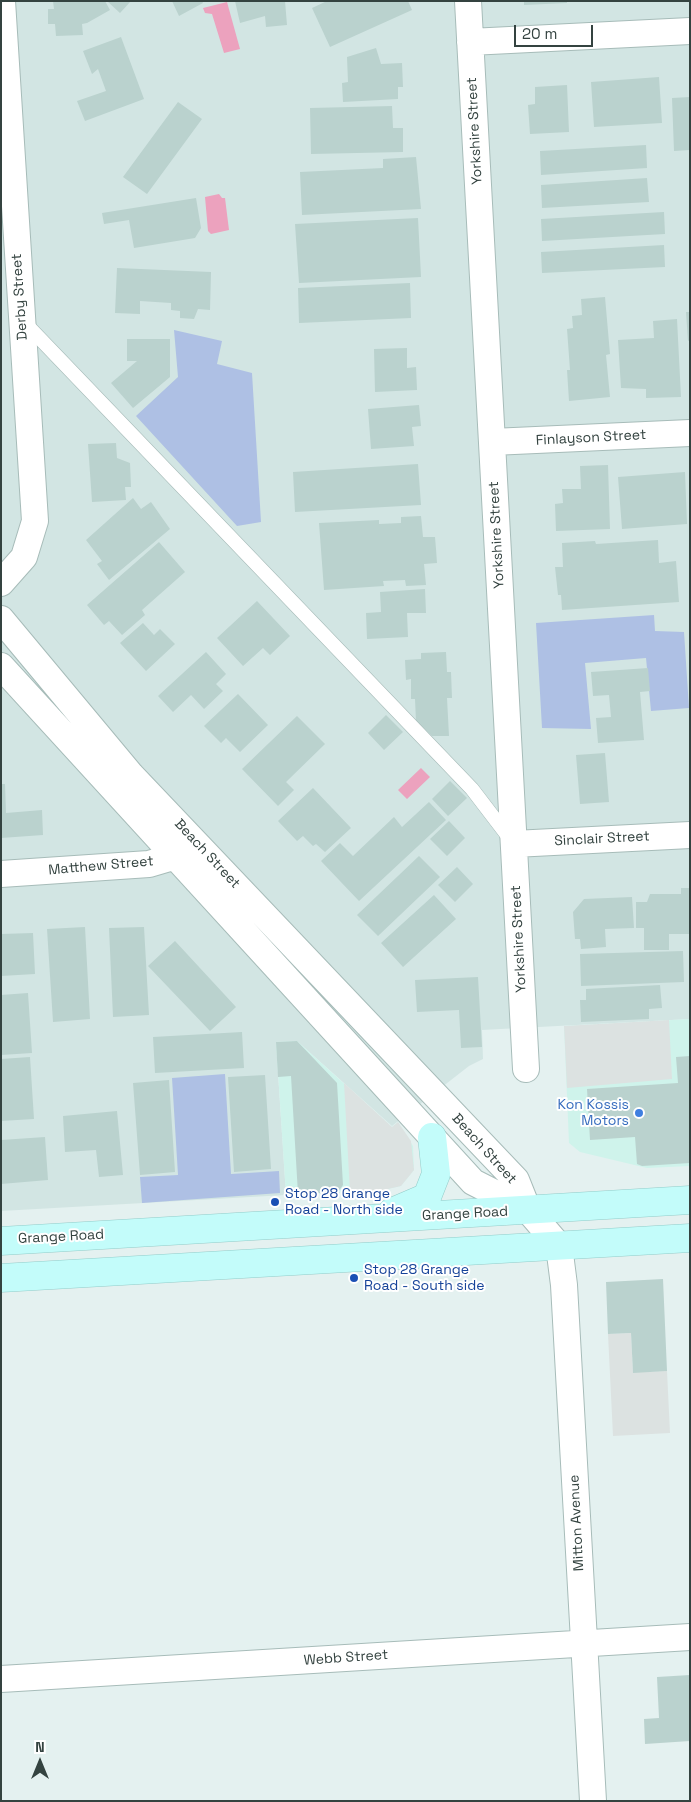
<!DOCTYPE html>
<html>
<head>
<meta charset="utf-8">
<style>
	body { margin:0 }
	#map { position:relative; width:691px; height:1802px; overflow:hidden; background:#e4f1f0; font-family:"Space Grotesk",sans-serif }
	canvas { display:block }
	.frame { position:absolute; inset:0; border:2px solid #344340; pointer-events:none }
	.north { position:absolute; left:15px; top:1737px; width:50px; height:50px; -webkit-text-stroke:4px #fff; paint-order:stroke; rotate:0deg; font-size:14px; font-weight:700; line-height:20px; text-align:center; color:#344340 }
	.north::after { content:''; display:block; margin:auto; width:18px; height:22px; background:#344340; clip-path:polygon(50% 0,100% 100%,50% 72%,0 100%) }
	.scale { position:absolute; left:514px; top:25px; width:79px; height:22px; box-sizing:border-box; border:2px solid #344340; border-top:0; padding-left:6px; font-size:15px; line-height:18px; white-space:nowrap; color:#344340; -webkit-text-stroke:4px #fff; paint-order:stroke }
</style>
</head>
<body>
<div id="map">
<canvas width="691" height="1802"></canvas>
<div class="frame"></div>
<div class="north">N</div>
<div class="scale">20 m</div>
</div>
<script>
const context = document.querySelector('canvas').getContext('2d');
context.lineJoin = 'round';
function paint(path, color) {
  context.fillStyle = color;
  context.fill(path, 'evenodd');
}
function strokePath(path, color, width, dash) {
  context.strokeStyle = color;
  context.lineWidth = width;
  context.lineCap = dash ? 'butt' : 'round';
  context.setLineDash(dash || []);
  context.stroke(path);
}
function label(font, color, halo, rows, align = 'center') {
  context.font = font + ' "Space Grotesk",sans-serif';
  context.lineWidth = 4;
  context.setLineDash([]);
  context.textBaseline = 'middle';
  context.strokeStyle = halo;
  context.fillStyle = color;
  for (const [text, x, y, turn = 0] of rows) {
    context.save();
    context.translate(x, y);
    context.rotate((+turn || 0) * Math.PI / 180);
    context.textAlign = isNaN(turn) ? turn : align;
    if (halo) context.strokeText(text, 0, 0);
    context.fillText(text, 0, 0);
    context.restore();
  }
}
paint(new Path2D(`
	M1,1h689v1018l-208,11 1,29 -14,7 -77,60 -95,-85 -21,1 10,153 -285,16z`), '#d2e5e3');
paint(new Path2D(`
	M690,1019v147l-43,2 -67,-16 -11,-9 -5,-117z
	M297,1041l95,86 6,-5 15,24 1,24 -13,16 -22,5 -93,4 -10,-153z`), '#cff3eb');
paint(new Path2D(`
	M174,330l48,11 -5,23 35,9 9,149 -24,4 -101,-110 42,-39z
	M654,615l1,16 29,1 5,76 -38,3 -5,-53 -61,5 6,66 -49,-1 -6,-105z
	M225,1074l6,100 48,-3 1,22 -138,10 -2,-26 38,-2 -6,-97z`), '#aec0e4');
paint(new Path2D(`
	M669,1020l3,59 -105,9 -3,-62z
	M344,1083l48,44 6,-5 13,19 3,29 -13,16 -22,5 -29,1z
	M631,1333l2,39 34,-1 3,62 -57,3 -5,-102z`), '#dce2e1');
paint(new Path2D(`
	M227,2l13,47 -16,4 -12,-39 -7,-1 -2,-5z
	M219,194l3,4h3l4,32 -18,4 -3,-3 -3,-34z
	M421,768l9,9 -23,22 -9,-9z`), '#eca2be');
paint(new Path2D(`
	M53,1h52l5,9 -23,13 -5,1 1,11 -27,1 -1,-12h-7v-15h6z
	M107,1h24l-11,12z
	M172,1h30l1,2 -24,13z
	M235,1h50l2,24 -21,2 -1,-11 -25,7z
	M327,1h81l4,9 -82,37 -18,-39z
	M524,1h43v2l-43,2z
	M121,37l23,62 -59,22 -8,-20 29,-10 -8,-22 -6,5 -9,-23z
	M376,48l5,16 21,-1 1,24h-5v12l-55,3 -1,-19 6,-1 -1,-25z
	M659,77l3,46 -68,4 -3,-45z
	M567,85l2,47 -39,2 -2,-29 7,-1v-17z
	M690,97v53l-16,1 -2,-53z
	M178,102l24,17 -55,75 -24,-17z
	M392,106l1,22h10v24l-92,2 -1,-46z
	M646,145l1,23 -106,7 -1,-24z
	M416,157l5,52 -119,6 -2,-43 83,-4v-9z
	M647,178l2,24 -107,6 -1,-23z
	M196,198l5,30 -6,10 -61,10 -5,-28 -25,4 -2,-11z
	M664,212l1,22 -123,7 -1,-22z
	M418,218l3,59 -122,6 -4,-59z
	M664,245l1,22 -123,6 -1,-21z
	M117,268l94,4 -1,38 -12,-1 -4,10 -14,-1v-7l-9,-1v-7l-31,-2v13l-25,-1z
	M410,283l1,35 -112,5 -1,-35z
	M605,297l5,57 -4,1 4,42 -41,4 -2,-31h3l-3,-41 6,-1 -1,-12 10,-1 -1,-16z
	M686,312h4v28l-2,1z
	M677,319l4,78 -35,1v-9l-25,-1 -3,-48 36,-2 -1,-17z
	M127,339h43v38l-37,31 -22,-25 26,-22h-10z
	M407,348v20l9,-1 1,23 -42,2 -1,-43z
	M419,405l2,21 -9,1 2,19 -43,3 -3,-40z
	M116,443l1,15 13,5 1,24h-6l1,13 -34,2 -4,-58z
	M418,464l3,41 -126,7 -2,-40z
	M608,465l2,64 -54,2 -1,-27 8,-1 -1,-14h19l-1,-23z
	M685,472l2,52 -65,5 -4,-52z
	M133,498l8,11 10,-7 19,27 -61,51 -12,-16 5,-3 -16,-21z
	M421,516l2,21h12l1,12 1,14 -13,1 2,21 -20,1 -1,-6 -22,1 1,5 -60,4 -5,-67 60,-3v4l22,-1v-6z
	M658,540l1,23 17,-2 3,41 -117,8 -1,-15h-3l-3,-28h8l-1,-24 33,-2 1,3z
	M159,542l26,30 -43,38 3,5 -23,20 -13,-14 -5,4 -17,-20z
	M425,589l1,24h-19l1,24 -41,2 -1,-26 15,-1 -1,-20z
	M257,601l33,35 -20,19 -7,-7 -20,18 -26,-28z
	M143,623l11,12 6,-6 15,15 -29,27 -26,-28z
	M206,652l20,22 -10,10 7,7 -19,18 -13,-14 -18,17 -15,-16z
	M446,652l1,20h4l1,26h-5l2,38h-17l-16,-15 -1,-22h-4v-20l-5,1 -1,-20 16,-1v-6z
	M648,668l2,23 -10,1 4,48 -46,3 -2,-25 15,-1 -2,-22 -16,1 -2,-24z
	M238,694l30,31 -28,27 -14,-14 -5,5 -17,-17z
	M386,715l17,17 -19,18 -16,-17z
	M297,716l28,28 -39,38 8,8 -16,16 -36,-37z
	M605,753l4,49 -29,2 -4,-49z
	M450,781l17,17 -19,18 -16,-17z
	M1,784h4l1,29 36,-3 1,25 -42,3z
	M313,788l38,40 -26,24 -9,-8 -3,2 -10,-10 -6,5 -19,-20z
	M429,802l17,18 -87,81 -38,-40 19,-18 13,13 41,-39 8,10z
	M449,821l16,17 -18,18 -17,-17z
	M419,856l21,21 -62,59 -21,-21z
	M457,867l16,17 -18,18 -17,-17z
	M681,888h9v46h-21v16h-25v-22h-8v-26h11l3,-8h31z
	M434,895l22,24 -53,48 -22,-24z
	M632,897l2,31 -29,1 1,18 -25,2 -1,-10h-5l-2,-27 11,-13z
	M85,927l5,92 -37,3 -6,-93z
	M144,927l5,88 -36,2 -4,-89z
	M33,933l2,41 -34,2v-42z
	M175,941l61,66 -26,24 -62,-65z
	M683,951l1,31 -103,4 -1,-32z
	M478,977l4,70 -21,1 -2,-38 -42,2 -2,-32z
	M660,985l2,23 -13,1v10l-68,3 -1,-22h6v-11z
	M28,993l4,60 -31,2v-60z
	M242,1032l2,36 -89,5 -2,-36z
	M297,1041l40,42 6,102 -5,7 -40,2 -7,-118 -13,1 -2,-35z
	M690,1056v107l-48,3 -5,-2 -2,-27 -45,3 -3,-51 91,-6 -2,-26z
	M30,1057l4,62 -33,2v-62z
	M265,1075l6,94 -37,3 -6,-95z
	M169,1080l6,92 -35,3 -7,-92z
	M117,1111l6,64 -24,2 -3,-27 -31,2 -2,-36z
	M45,1137l3,43 -47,4v-44z
	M663,1279l4,92 -34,2 -2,-40 -23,1 -2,-52z
	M690,1675v66l-45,3 -1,-25 15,-1 -2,-41z`), '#bad2ce');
const lane = new Path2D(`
	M24,322l448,467 39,51`);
const street = new Path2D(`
	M468,1l58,1068
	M470,42l220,-11
	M492,442l198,-9
	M1,583l23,-26 11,-36 -33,-520
	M1,619l130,156 385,405 12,30 31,36 5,39 29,516
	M1,666l472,516 55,28
	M514,844l176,-9
	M1,874l148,-10 27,-8 9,-10
	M1,1679l689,-42`);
const secondary = new Path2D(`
	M392,1212l35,-15 9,-23 -4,-37
	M1,1241l689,-41
	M1,1278l689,-40`);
strokePath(lane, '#a7bcb9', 15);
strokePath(street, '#a7bcb9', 28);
strokePath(secondary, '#93ccc9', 29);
strokePath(lane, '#fff', 14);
strokePath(street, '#fff', 26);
strokePath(secondary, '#c3fcfa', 28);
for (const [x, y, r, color] of [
	[639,1113,5,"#3f7fe0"],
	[275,1202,5,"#1a4fb4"],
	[354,1278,5,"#1a4fb4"]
]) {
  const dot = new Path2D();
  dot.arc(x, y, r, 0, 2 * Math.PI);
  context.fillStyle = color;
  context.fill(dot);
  strokePath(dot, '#fff', 2);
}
label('14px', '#344340', '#fff', [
	["Yorkshire Street",475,131,-93],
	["Derby Street",20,297,-94],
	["Finlayson Street",591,438,-3],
	["Yorkshire Street",497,535,-93],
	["Sinclair Street",602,839,-3],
	["Beach Street",207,854,47],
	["Matthew Street",101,866,-5],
	["Yorkshire Street",519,939,-93],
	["Beach Street",484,1149,48],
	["Grange Road",465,1214,-3],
	["Grange Road",61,1237,-3],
	["Mitton Avenue",577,1523,-93],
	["Webb Street",346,1658,-4]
]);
label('14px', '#366cbe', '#fff', [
	["Kon Kossis",629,1105],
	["Motors",629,1121]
], 'right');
label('14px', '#164399', '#fff', [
	["Stop 28 Grange",285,1194],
	["Road - North side",285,1210],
	["Stop 28 Grange",364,1270],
	["Road - South side",364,1286]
], 'left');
</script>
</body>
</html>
